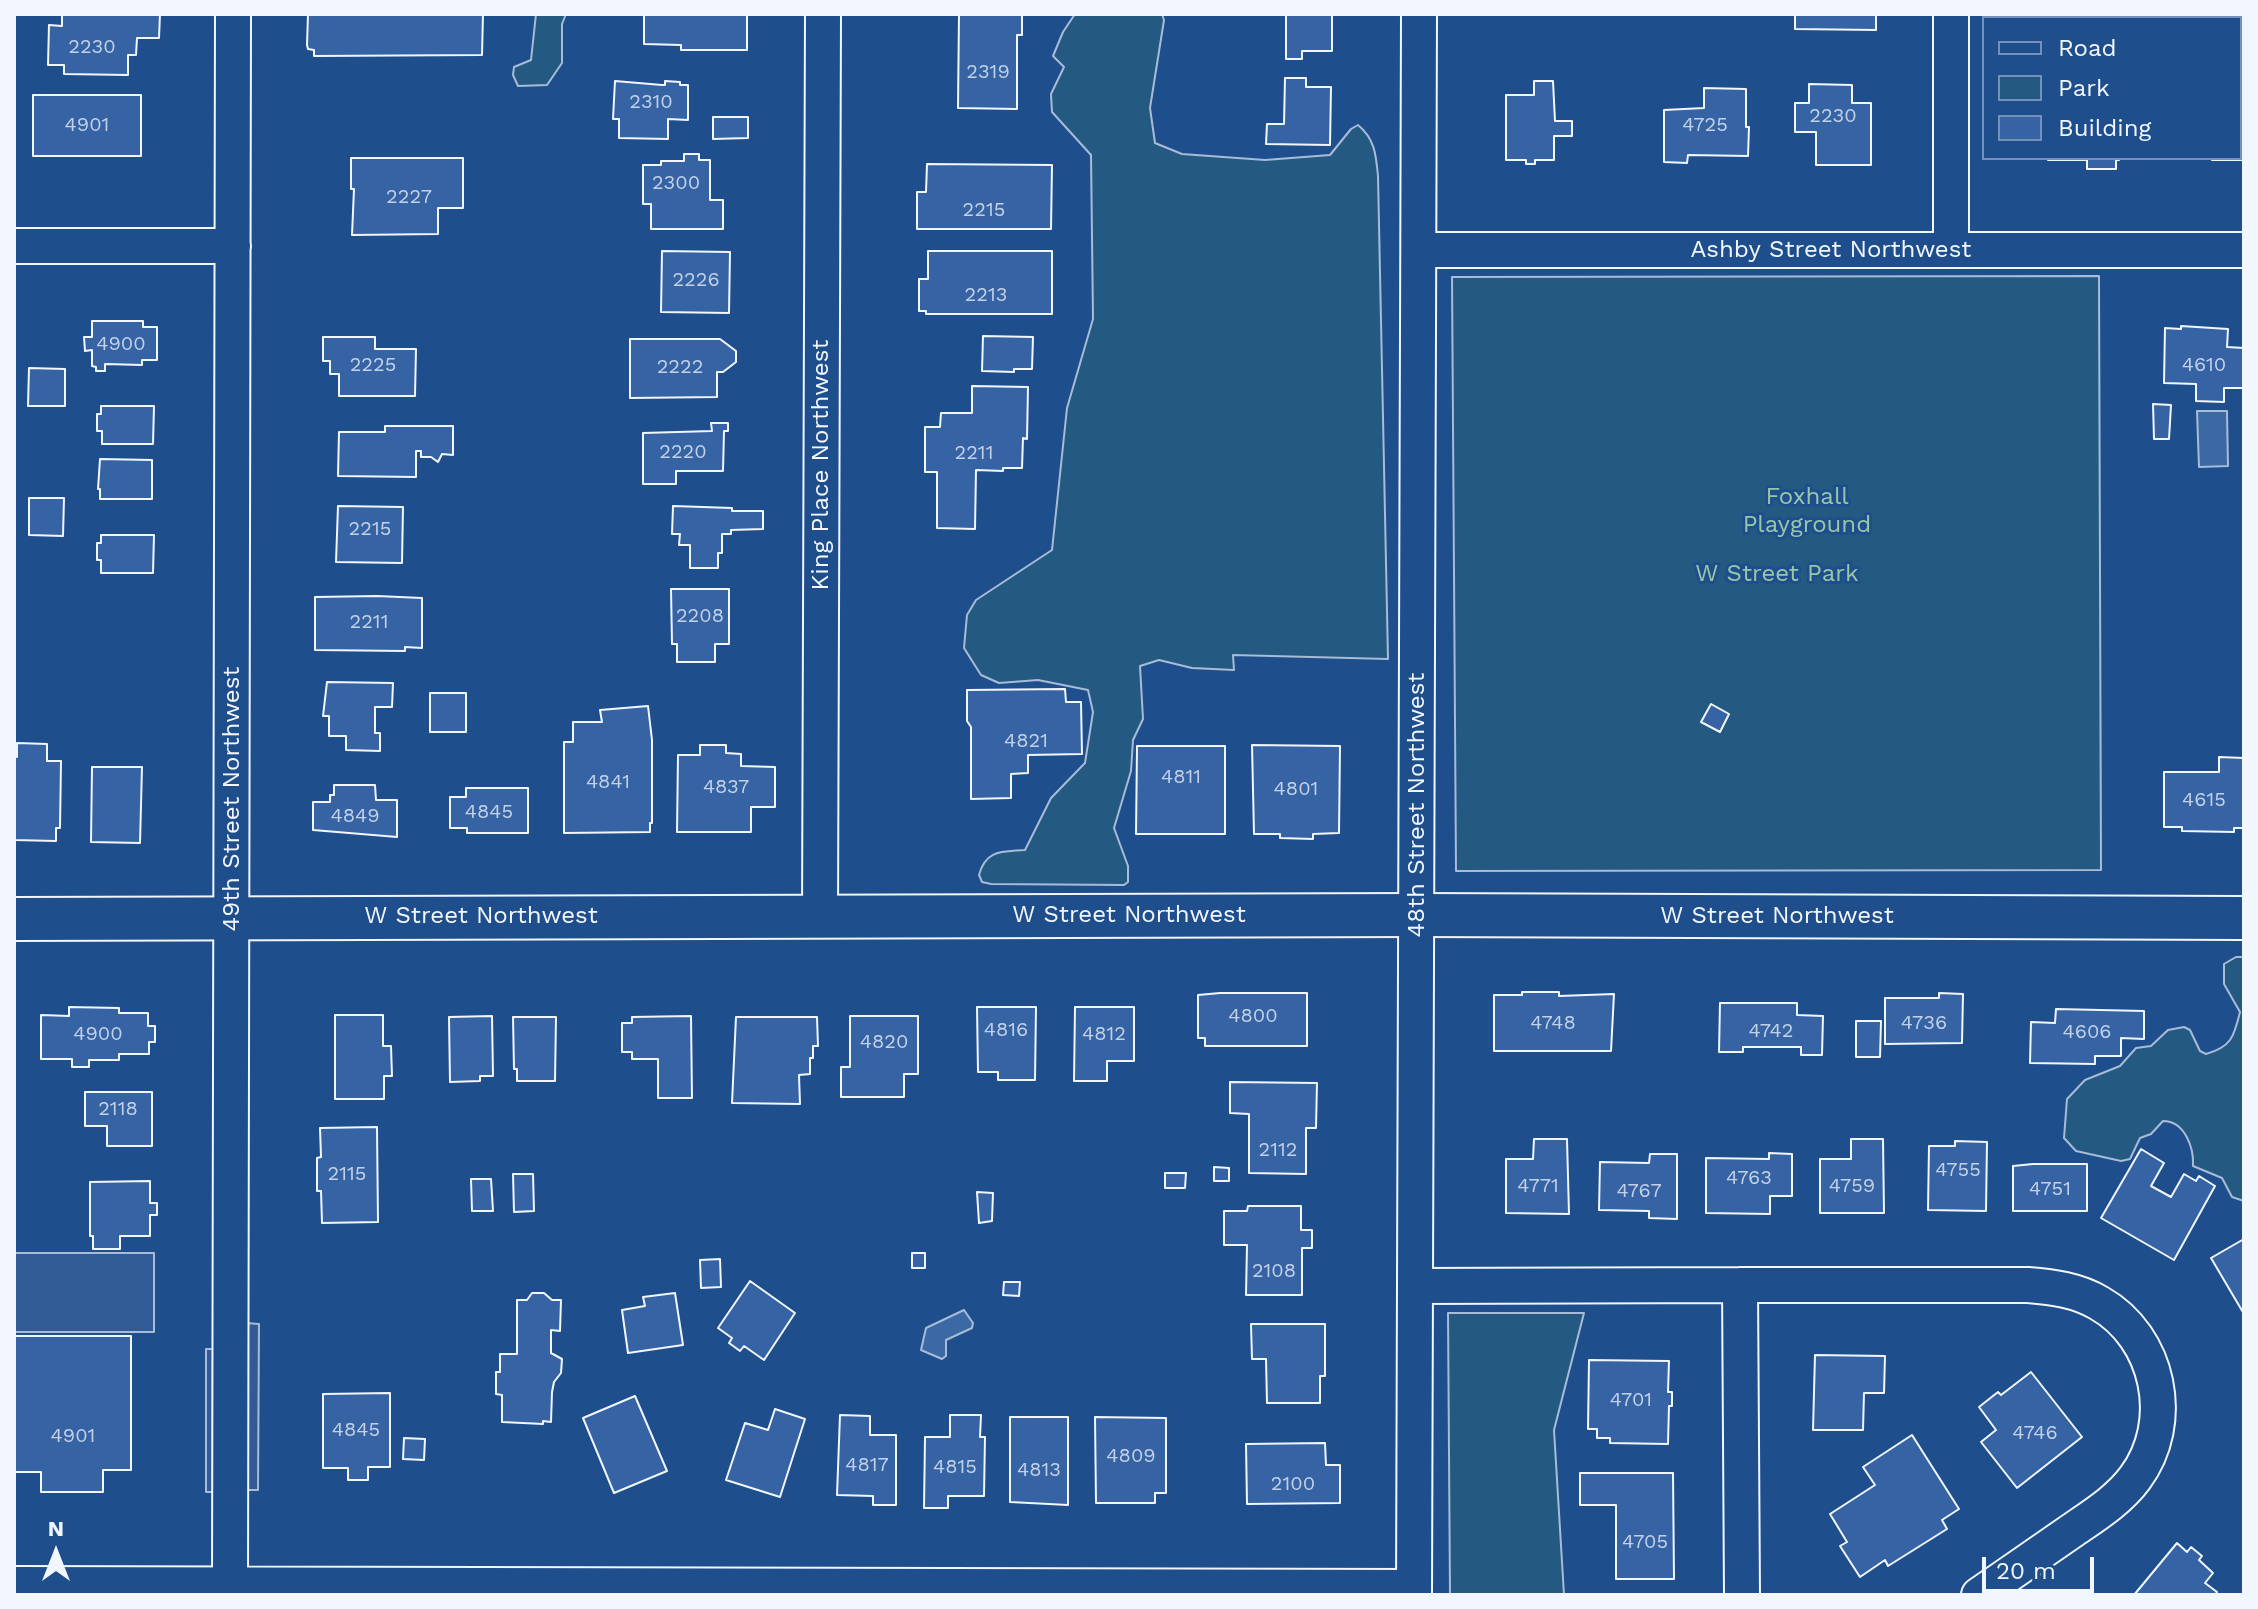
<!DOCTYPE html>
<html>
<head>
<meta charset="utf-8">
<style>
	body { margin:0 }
	#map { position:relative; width:2258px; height:1609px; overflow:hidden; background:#1f4e8c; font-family:"Work Sans",sans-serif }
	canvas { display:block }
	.frame { position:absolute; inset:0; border:16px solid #f2f6ff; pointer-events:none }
	.legend { position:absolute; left:1982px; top:16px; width:260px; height:144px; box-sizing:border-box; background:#1f4e8c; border:2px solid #7391ba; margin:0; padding:10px 14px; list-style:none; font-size:24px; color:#f2f6ff }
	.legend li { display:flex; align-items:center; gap:16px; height:40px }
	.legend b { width:40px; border:2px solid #7391ba }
	.north { position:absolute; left:16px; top:1513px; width:80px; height:80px; -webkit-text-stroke:6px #1f4e8c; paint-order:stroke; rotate:0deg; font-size:22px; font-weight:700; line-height:32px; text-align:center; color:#f2f6ff }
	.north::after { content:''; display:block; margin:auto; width:28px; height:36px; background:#f2f6ff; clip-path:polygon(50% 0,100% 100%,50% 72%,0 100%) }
	.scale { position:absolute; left:1982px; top:1557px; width:112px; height:36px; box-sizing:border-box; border:4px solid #f2f6ff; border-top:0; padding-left:10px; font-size:24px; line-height:28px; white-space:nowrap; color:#f2f6ff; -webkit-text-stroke:6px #1f4e8c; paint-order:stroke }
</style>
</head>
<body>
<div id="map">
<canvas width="2258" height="1609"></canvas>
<div class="frame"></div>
<ul class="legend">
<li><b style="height:10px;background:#1f4e8c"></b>Road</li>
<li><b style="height:22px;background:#245a82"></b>Park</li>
<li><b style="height:22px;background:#3563a3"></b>Building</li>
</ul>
<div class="north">N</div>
<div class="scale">20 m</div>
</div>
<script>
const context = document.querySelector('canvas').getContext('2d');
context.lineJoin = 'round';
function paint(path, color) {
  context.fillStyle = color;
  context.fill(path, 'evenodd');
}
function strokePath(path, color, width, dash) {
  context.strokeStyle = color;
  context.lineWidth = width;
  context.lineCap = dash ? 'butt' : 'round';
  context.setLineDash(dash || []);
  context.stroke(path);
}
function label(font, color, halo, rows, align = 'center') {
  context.font = font + ' "Work Sans",sans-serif';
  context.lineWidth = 6;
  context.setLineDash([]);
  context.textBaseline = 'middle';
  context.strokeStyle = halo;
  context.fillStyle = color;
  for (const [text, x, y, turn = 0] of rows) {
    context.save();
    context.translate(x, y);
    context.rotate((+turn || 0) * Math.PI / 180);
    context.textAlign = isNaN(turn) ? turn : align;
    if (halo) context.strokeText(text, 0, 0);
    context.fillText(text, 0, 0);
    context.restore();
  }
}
const green = new Path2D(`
	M536,14h30l-4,10v39l-15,22 -29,1 -5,-11 1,-8 17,-7z
	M1075,14h87l2,6 -14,88 5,35 27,11 83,6 65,-5 21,-26 7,-4c17,14 18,30 20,51l10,483 -155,-4 1,15 -42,-2 -33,-8 -19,6 3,53 -10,21 -2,31 -17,57 14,38v16l-4,3 -133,-1 -9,-2 -3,-7c7,-26 23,-23 46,-25l26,-52 34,-35 8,-51 -5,-22 -50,-10 -39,3 -18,-8 -17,-27 3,-33 9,-15 76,-50 15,-142 26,-89 -2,-164 -39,-43 -1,-18 13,-27 -11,-11 10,-24z
	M2099,276l2,594 -645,1 -4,-594z
	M2236,957h8v244l-12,-4 -10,-19 -29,-12c1,-18 -8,-45 -30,-45l-12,13 -11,4 -10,21 -9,2 -45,-10 -12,-13 3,-39 18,-19 35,-14 16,-18 15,-2 17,-16 16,-3 6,3 10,21 6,3c25,-7 28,-17 34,-42l-16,-28v-20z
	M1448,1313h136l-30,117 10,165h-114z`);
paint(green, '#245a82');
strokePath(green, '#a8bbd7', 2);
const parking = new Path2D(`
	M14,1253h140v79h-140z
	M246,1323l13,1 -1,166h-14z
	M206,1349h14l-1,143h-13z`);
paint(parking, '#305b95');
strokePath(parking, '#a8bbd7', 2);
const water = new Path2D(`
	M2197,411h30l1,55 -29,1z
	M964,1310l9,13 -1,5 -26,12v16l-4,3 -21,-9 5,-22z`);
paint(water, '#3b69a3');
strokePath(water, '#a8bbd7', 2);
const building = new Path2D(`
	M62,14h98l-1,24h-22l-1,17h-8v20l-64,-1v-9h-16l1,-40 13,1z
	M308,14h175l-1,41 -168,1v-6l-6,-1 -1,-4z
	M644,14h103v36h-66v-5l-37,-1z
	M959,14h63v21h-5v74l-59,-1z
	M1332,14v37h-30v8h-16v-44l-18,-1z
	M1795,14h81v16l-81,-1z
	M1285,78h21v9h25l-1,58 -64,-1 1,-20h17z
	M615,81l47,4h3v-4l15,1v3h8v35l-20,-1v20l-49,-1v-19h-6z
	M1534,81h19l2,40h17v15h-18v24h-19v4h-9v-4h-20v-65h28z
	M1809,84l43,1v18h19v62h-55v-33h-21v-29h14z
	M1704,88l42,1v38h3l-1,29 -60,-1 -1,8 -23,-1v-52l40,-2z
	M2240,92h4v68h-32l28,-2z
	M33,95h108v61h-108z
	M713,117h35v21l-35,1z
	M684,154h15v6h11v40h13v29h-72v-25h-8v-39h18v-4h23z
	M351,158h112v50h-25v26l-86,1 2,-46h-3z
	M2048,158h71v2h-3v9h-29v-9h-39z
	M927,164l125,1 -1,64h-134v-37h9z
	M662,251l68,1 -1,61 -68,-1z
	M928,251h124v63h-126v-3h-7v-32h9z
	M92,321h51v6h14v33h-15v5l-37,-1v7h-9v-4l-4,-1v-16l-7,1 -1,-14h8z
	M2181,326l47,3 -1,18 17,1v40h-20v14l-28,-1v-17l-32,-1 1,-55 16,1z
	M983,336l50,1 -1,32h-18v3l-32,-1z
	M323,337h52v12h41l-1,47h-76v-22h-9v-13h-7z
	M630,339h90l16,12v11l-13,10h-6v25l-87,1z
	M29,368l36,1v37h-37z
	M972,386l56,1 -1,52 -4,-1 -1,30h-19v3l-27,-1 -1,59 -38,-1v-56h-12v-45h15l1,-14h31z
	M2153,404l18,1 -2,34h-15z
	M101,406h53l-1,38h-51v-13h-5v-17h4z
	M711,423h17v8h-4l-1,40h-47v13h-33v-51l69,-2z
	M385,426h68v29l-11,-1 -4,8 -7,-5h-10v-6h-5v26l-78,-1 1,-44h46z
	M100,459l52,1v39h-52v-10h-2z
	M29,498h35l-1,38 -34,-1z
	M338,506l65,1 -1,56 -66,-1z
	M673,506l59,2v3h31v18l-32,1v4h-9v19h-4v15h-28v-23h-11l1,-11h-8z
	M101,535h53l-1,38h-52v-13h-4v-17h4z
	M671,589h58v55h-14v18h-38v-18h-5z
	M377,596l45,2v50l-17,-1v4l-90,-1v-53z
	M327,682l66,1 -1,24h-17v26h5v18l-34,-1v-14h-17v-20h-6z
	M1065,689l1,13h15l1,52 -54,1v18l-17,1v24l-40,1v-72l-4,-6v-31z
	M430,693h36v39h-36z
	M1711,704l18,10 -9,18 -19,-10z
	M648,706l4,34v83h-2v9l-86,1v-91h9v-20h29l-2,-12z
	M17,743l30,1v17h14l-1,67h-4v13l-42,-1v-84l3,1z
	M700,745h26v8l15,1v12l34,1v40h-24v25h-74l1,-77h22z
	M1252,745l88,1 -1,87 -26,1v5l-33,-1v-4h-26z
	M1137,746h88v88h-89z
	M2219,757l25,1v70h-10v4l-52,-1v-4h-18v-55h55z
	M92,767h50l-2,76 -49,-1z
	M334,785h41l1,15h21v37l-84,-7v-28h17v-7h4z
	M466,788h62v45h-61v-5h-17v-31h16z
	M1522,992h37v4l55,-2 -3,57h-117v-56h28z
	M1220,993h87v53h-102v-8h-7v-43z
	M1939,993l24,1 -1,49 -77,1v-46h54z
	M1720,1003h77v12l26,1 -1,39h-21v-8h-58v5h-24z
	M69,1007l50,1v5h29v13h7v16h-6v12h-30v6h-30v7h-17v-8h-31v-44l28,1z
	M977,1007h59l-1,73h-37v-8h-20z
	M1075,1007h59v54h-27v20h-33z
	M2056,1009l88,2v28l-23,-1v18h-26v8l-65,-1 1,-41 24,1z
	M335,1015h48v31h8l1,30h-8v23h-49z
	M492,1016l1,60h-13v5l-30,1 -1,-65z
	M691,1016l1,82h-34v-39h-26v-7h-10v-29h10v-6z
	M850,1016h68v58h-14v23h-63v-30h9z
	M513,1017h43l-1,64h-38v-12h-3z
	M736,1017h81l1,29h-5v12h-3v16l-11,1 1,29 -68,-1z
	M1856,1021h25l-1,36h-24z
	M1230,1082l87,1 -1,45h-10v46l-57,-1v-59l-19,-1z
	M85,1092h67v54h-45v-20h-22z
	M377,1127l1,95 -56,1 -1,-32h-4v-33l4,-1 -1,-29z
	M1534,1139h33l2,75 -63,-1v-54h27z
	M1851,1139h32l1,74h-64v-54h31z
	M1955,1141l32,1 -1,69 -58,-1 1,-64h26z
	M2141,1149l23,14 -13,23 20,11 13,-23 12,7 3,-5 16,10 -41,74 -73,-42z
	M1769,1153l23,1v42h-22v18l-64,-1v-55l63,1z
	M1650,1154h27v65l-28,-1v-7l-50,-1 1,-48 49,1z
	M2033,1164h54v47h-74v-45z
	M1214,1167l15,1v13h-15z
	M1165,1173h21l-1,15h-20z
	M513,1174h20l1,37 -20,1z
	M471,1179h20l2,32h-21z
	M150,1181v22h7v12h-7v21h-30v13h-27v-13h-3v-54z
	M977,1192l16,1 -1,28 -13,2z
	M1248,1206h53v24h11v18h-10v47h-56l1,-50h-23v-34h23z
	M2244,1239v75l-33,-56z
	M912,1253h13v15h-13z
	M720,1259l1,28 -20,1 -1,-28z
	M750,1281l45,32 -31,47 -20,-14 -4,5 -11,-8 3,-5 -14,-10z
	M1004,1282h16l-1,14 -16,-1z
	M532,1293h12l8,7h9l-1,31 -9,-1v23l11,6 -1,14 -7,9 -2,10 -1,30 -8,-1v3l-41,-2v-27l-6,-1v-22h4v-18h17v-54h10z
	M675,1293l8,52 -55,8 -6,-43 23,-4 -2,-9z
	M1251,1324h74v52h-5v27h-53l-1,-44h-14z
	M14,1336h117v134h-28v22h-62v-20h-27z
	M1815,1355l70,1 -1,37h-20l-1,37h-50z
	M1589,1360l80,1 -1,31h4v14h-3l-1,38 -58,-1v-5h-13v-9h-9z
	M2031,1372l51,65 -65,51 -36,-46 15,-12 -17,-23 19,-15 3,3z
	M390,1393v74h-22v13h-20v-12h-25v-74z
	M635,1396l32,75 -53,22 -31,-75z
	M775,1409l30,10 -25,78 -54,-17 19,-57 23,7z
	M840,1415l30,1v19h26v70h-23v-9l-36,-1z
	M950,1415h31l-1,22h5l-1,59h-36v12h-24l1,-71h25z
	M1010,1417h58v88l-58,-3z
	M1095,1417l71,1v75h-11v10h-59z
	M1912,1435l47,74 -17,11 5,9 -59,37 -3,-6 -25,17 -20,-31 7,-4 -17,-28 45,-29 -12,-18z
	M404,1438l21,1 -1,21 -21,-1z
	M1325,1443l1,22h14v38l-93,1 -1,-60z
	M1580,1473h93l1,106h-58v-74h-36z
	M2177,1543l10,9 4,-5 11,9 -3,4 14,13 -8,10 12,9 -2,3h-81z`);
paint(building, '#3563a3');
strokePath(building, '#f2f6ff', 2);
const minor = new Path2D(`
	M14,246h219
	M1419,250h825
	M1951,250v-236
	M820,916l3,-902
	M1416,1286l324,-1
	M14,1584l1400,3
	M230,1585l3,-1571
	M1414,1595l5,-1581
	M1742,1595l-2,-310h288c25,2 49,5 71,18 60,34 78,119 36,175 -17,23 -42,38 -65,54 -30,21 -61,42 -91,63`);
const tertiary = new Path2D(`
	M14,919l1403,-4 827,3`);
strokePath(minor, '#f2f6ff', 38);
strokePath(tertiary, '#f2f6ff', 46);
strokePath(minor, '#1f4e8c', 34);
strokePath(tertiary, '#1f4e8c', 42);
label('20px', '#c3d1e8', null, [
	["2230",92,47],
	["2319",988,72],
	["2310",651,102],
	["2230",1833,116],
	["4901",87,125],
	["4725",1705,125],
	["2300",676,183],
	["2227",409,197],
	["2215",984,210],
	["2226",696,280],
	["2213",986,295],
	["4900",121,344],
	["2225",373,365],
	["4610",2204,365],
	["2222",680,367],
	["2220",683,452],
	["2211",974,453],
	["2215",370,529],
	["2208",700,616],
	["2211",369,622],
	["4821",1026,741],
	["4811",1181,777],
	["4841",608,782],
	["4837",726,787],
	["4801",1296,789],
	["4615",2204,800],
	["4845",489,812],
	["4849",355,816],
	["4800",1253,1016],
	["4748",1553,1023],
	["4736",1924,1023],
	["4816",1006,1030],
	["4742",1771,1031],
	["4606",2087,1032],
	["4900",98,1034],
	["4812",1104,1034],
	["4820",884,1042],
	["2118",118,1109],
	["2112",1278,1150],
	["4755",1958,1170],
	["2115",347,1174],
	["4763",1749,1178],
	["4771",1538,1186],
	["4759",1852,1186],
	["4751",2050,1189],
	["4767",1639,1191],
	["2108",1274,1271],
	["4701",1631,1400],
	["4845",356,1430],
	["4746",2035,1433],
	["4901",73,1436],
	["4809",1131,1456],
	["4817",867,1465],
	["4815",955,1467],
	["4813",1039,1470],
	["2100",1293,1484],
	["4705",1645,1542]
]);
label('24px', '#f2f6ff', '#1f4e8c', [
	["Ashby Street Northwest",1831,250],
	["King Place Northwest",821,465,-90],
	["49th Street Northwest",232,799,-90],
	["48th Street Northwest",1417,805,-90],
	["W Street Northwest",1129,915],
	["W Street Northwest",481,916],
	["W Street Northwest",1777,916]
]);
label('24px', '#97c8a6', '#1f4e8c', [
	["Foxhall",1807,497],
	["Playground",1807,525],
	["W Street Park",1777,574]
]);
</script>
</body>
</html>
